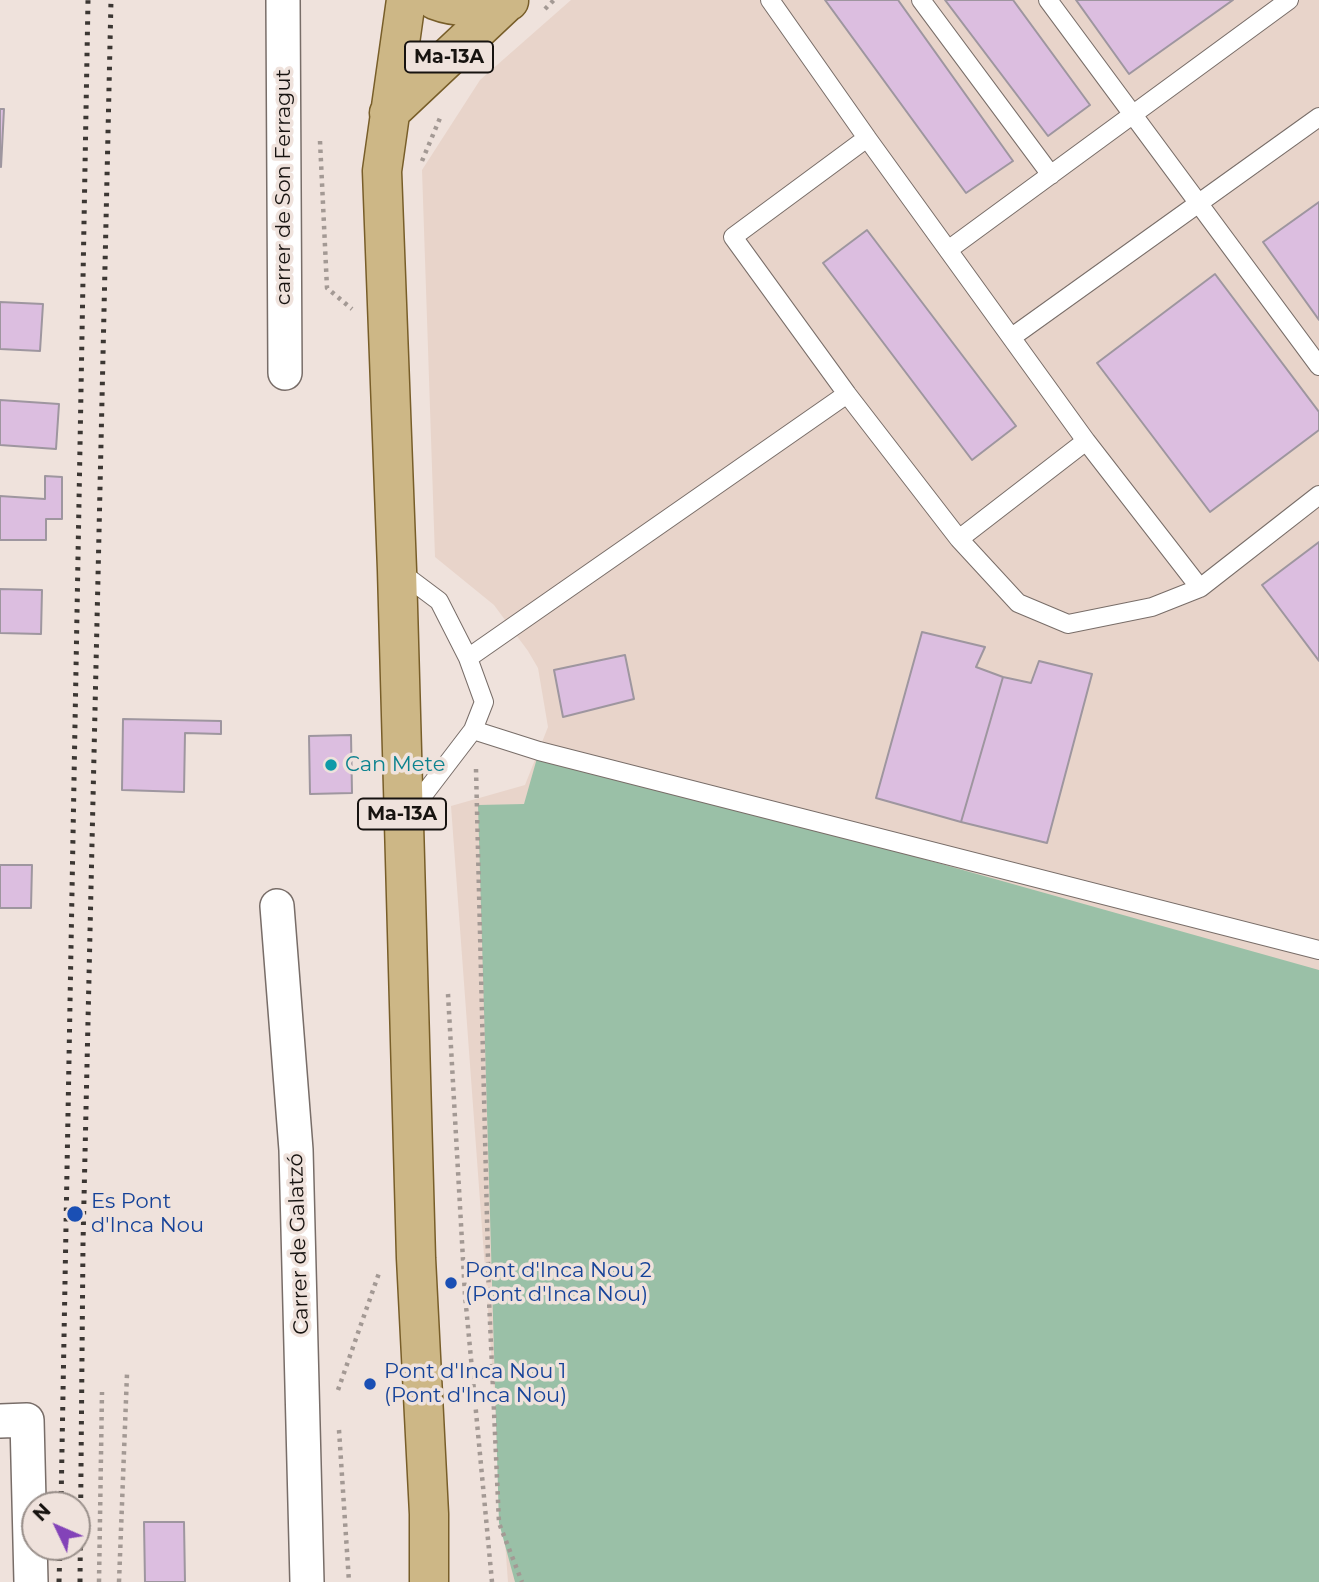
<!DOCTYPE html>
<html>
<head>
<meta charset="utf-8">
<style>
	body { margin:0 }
	#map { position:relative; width:1319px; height:1582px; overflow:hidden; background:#efe2dc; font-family:Montserrat,sans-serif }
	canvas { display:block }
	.north { position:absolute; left:21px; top:1491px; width:70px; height:70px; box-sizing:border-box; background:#efe2dc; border:2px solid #998f8a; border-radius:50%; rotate:314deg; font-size:19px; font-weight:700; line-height:28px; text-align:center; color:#171310 }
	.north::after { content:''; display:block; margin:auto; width:24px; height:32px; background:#8343b8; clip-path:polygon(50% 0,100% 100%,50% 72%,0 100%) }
</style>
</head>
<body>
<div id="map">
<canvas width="1319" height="1582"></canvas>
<div class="north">N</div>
</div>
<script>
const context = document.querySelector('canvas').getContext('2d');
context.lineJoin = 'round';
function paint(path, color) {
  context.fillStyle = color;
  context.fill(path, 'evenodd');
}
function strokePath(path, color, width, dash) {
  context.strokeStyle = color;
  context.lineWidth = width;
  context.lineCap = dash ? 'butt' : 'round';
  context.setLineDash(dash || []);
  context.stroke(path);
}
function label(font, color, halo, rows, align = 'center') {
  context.font = font + ' Montserrat,sans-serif';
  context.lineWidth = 7;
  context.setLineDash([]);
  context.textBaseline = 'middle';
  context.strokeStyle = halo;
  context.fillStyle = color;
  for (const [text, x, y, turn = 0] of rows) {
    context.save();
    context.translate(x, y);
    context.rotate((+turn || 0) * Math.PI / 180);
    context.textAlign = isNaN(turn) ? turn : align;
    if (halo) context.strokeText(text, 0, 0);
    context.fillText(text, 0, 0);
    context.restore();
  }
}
paint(new Path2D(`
	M571,0h748v1582h-811l-57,-776 74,-21 23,-58 -10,-59 -10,-17 -34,-46 -59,-48 -13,-387 58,-90z`), '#e8d4ca');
paint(new Path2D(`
	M539,751l780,219v612h-804l-16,-59 -21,-718 46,-1z`), '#9ac0a7');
const building = new Path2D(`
	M825,0h73l115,161 -47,32z
	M945,0h68l77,105 -42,31z
	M1076,0h157l-104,74z
	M0,109h4l-3,58 -1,-1z
	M1319,202v118l-56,-78z
	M867,230l149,196 -44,34 -149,-197z
	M1215,274l104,138v18l-109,82 -113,-149z
	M0,302l43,2 -3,47 -40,-2z
	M0,400l59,4 -3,45 -56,-4z
	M45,476l17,1v42h-16v21h-46v-44l45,3z
	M1319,542v119l-57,-76z
	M0,589l42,1 -1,44 -41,-1z
	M922,632l63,15 -9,20 27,10 -42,145 -85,-24z
	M625,655l9,44 -71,18 -9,-47z
	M1039,661l53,13 -45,169 -86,-21 42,-145 28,6z
	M123,719l98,2v13l-36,-1 -1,59 -62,-2z
	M351,735l1,58 -42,1 -1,-58z
	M0,865h32l-1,43h-31z
	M144,1522h40l1,60h-40z`);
paint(building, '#dcbee0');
strokePath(building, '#9e969f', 2);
const lane = new Path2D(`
	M770,0l97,138
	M921,0l130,175
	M1048,0l271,366
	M1289,0l-341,250 -81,-112 -134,99 114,157 112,145 127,-98 114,147 119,-93
	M948,250l138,191
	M1012,337l307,-220
	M959,539l59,64 50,21 84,-17 48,-19
	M399,571l40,30 29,57 16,44 -11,28 -65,85
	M468,658l379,-264
	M473,730l66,21 780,199`);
const street = new Path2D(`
	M283,0l2,373
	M277,906l19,244 11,432
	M0,1421l27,-1 4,162`);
const primary = new Path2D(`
	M406,0l-24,171 15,399 19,688 13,256v68
	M435,0c26,10 47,6 74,1
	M389,113l120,-113`);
strokePath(lane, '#786d68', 20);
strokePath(street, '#786d68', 36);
strokePath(primary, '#785e29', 41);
strokePath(new Path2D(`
	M545,9l9,-9
	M320,141l7,147 25,21
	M422,161l18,-43
	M476,769l13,531 10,223 23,59
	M448,994l17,301 27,287
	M338,1390l41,-117
	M339,1430l10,152
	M99,1582l3,-190
	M119,1582l8,-208`), '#a39994', 4.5, [3.5, 5]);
strokePath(lane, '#fff', 18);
strokePath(street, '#fff', 33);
strokePath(primary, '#cdb786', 38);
strokePath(new Path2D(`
	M61,1505l27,-1505
	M59,1582l1,-35
	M80,1582l3,-339 28,-1243`), '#3b3632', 5, [3.5, 7]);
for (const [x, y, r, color] of [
	[331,765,7,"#0f9aa8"],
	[75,1214,9,"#1a4fb4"],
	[451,1283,7,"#1a4fb4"],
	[370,1384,7,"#1a4fb4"]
]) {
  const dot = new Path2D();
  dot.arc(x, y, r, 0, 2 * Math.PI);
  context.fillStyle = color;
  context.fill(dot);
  strokePath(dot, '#efe2dc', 2.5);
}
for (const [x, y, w] of [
	[449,57,88],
	[402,814,88]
]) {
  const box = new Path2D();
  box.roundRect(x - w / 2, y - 15.5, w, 31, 5);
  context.fillStyle = '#efe2dc';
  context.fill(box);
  strokePath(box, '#171310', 2);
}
label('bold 19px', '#171310', null, [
	["Ma-13A",449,57],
	["Ma-13A",402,814]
]);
label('21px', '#171310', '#efe2dc', [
	["carrer de Son Ferragut",284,187,-90],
	["Carrer de Galatzó",299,1244,-92]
]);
label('21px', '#0d838f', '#efe2dc', [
	["Can Mete",345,765]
], 'left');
label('21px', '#164399', '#efe2dc', [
	["Es Pont",91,1202],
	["d'Inca Nou",91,1226],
	["Pont d'Inca Nou 2",465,1271],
	["(Pont d'Inca Nou)",465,1295],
	["Pont d'Inca Nou 1",384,1372],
	["(Pont d'Inca Nou)",384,1396]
], 'left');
</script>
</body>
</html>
